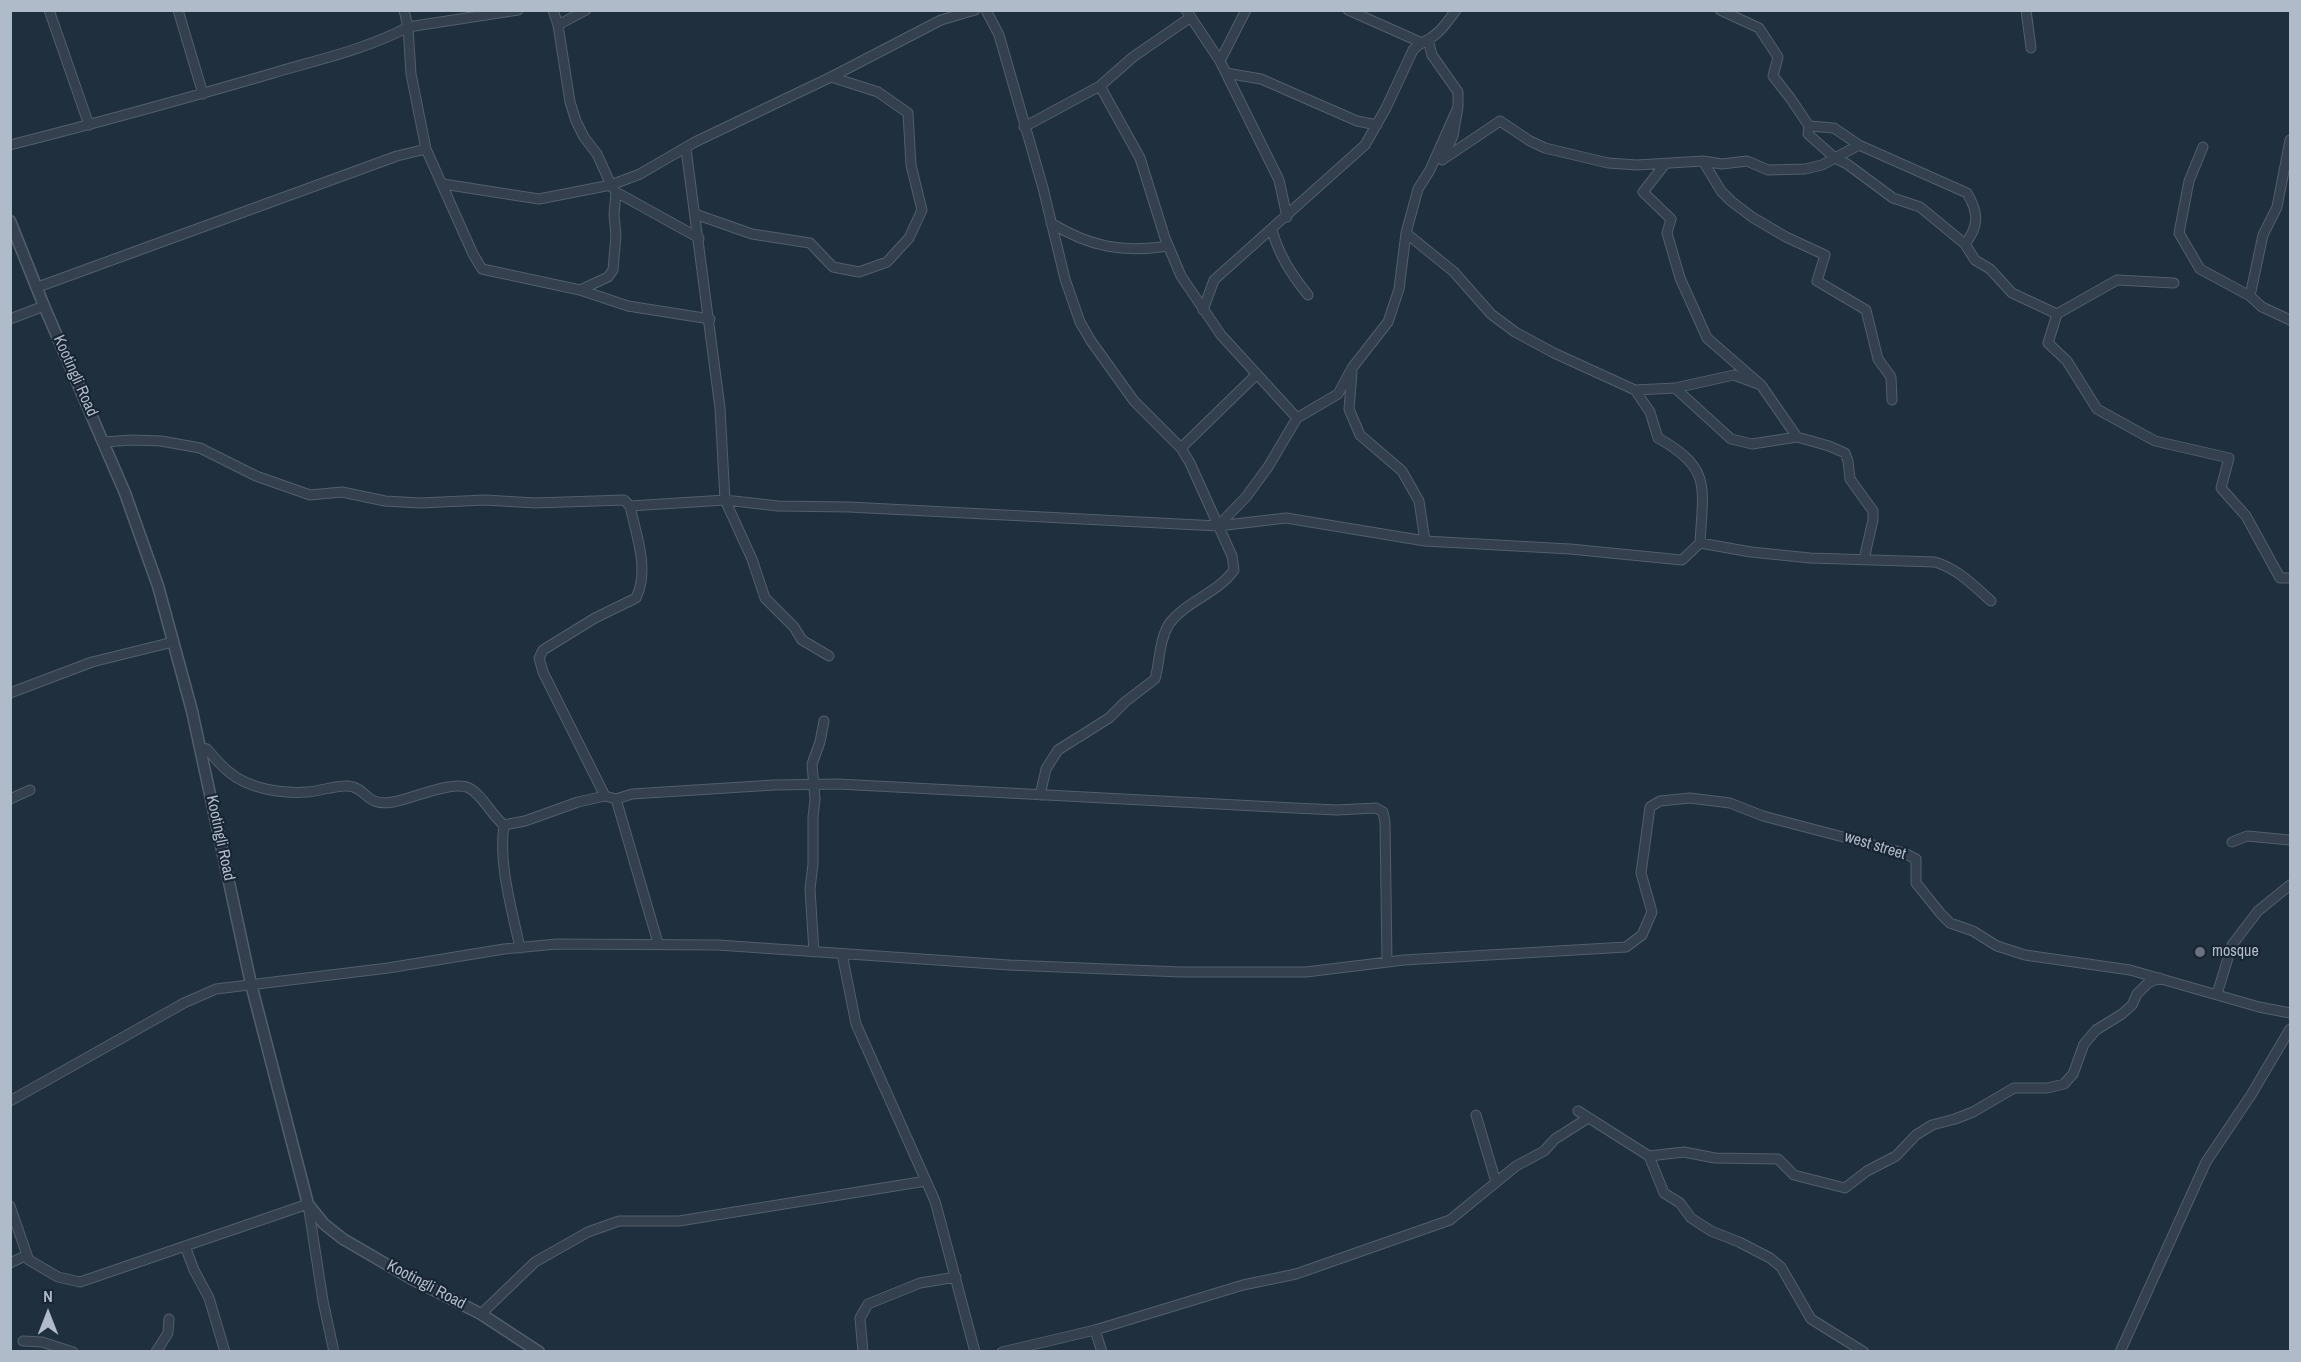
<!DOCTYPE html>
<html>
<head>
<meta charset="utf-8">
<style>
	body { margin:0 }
	#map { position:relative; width:2301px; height:1362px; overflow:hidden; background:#202f3d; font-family:"Archivo Narrow",sans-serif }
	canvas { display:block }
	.frame { position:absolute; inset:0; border:12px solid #afbbc9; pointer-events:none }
	.north { position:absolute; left:18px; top:1284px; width:60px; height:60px; -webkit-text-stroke:4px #192532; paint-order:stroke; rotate:0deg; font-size:16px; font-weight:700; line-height:24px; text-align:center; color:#afbbc9 }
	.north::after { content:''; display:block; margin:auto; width:21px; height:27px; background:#afbbc9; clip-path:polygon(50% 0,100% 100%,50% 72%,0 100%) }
</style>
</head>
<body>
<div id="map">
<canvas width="2301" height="1362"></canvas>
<div class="frame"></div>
<div class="north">N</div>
</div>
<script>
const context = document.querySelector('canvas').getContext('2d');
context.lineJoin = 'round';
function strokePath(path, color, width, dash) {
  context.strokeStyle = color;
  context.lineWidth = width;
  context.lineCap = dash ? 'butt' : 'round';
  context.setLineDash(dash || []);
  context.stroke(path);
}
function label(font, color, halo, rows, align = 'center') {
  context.font = font + ' "Archivo Narrow",sans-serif';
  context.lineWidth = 4.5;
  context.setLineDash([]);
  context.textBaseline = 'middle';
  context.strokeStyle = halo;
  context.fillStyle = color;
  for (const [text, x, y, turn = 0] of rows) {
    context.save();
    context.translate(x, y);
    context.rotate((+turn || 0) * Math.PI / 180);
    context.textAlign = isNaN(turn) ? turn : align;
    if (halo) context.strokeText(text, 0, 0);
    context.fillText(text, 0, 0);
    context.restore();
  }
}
const minor = new Path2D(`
	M49,10l40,115
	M178,10l25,84
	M404,10l4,17 3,47 15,75 47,105 9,15 98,21 48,16 82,13
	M553,10l5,15 12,77 6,19 8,16 13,17 14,31 29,-11 55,-32 136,-65 110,-57 34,-10
	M986,10l13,25 44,153 22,91 15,43 11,19 43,60 47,47 9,15 42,93 2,14c-16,23 -48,31 -65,54 -10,16 -9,37 -14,55l-30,23 -16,16 -51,32 -12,19 -6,26
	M1186,10l34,51 59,119 8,37
	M1348,10l72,32
	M1720,10l39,18 19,29 -5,19 18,23 18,27 25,2 25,17
	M2026,10l5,38
	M558,25l28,-15
	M1220,61l26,-51
	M1226,73l35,6 96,42 20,4
	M1100,86l40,72 25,80 16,38 40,59 76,83
	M1458,107l-5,29 -11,24 58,-39 30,20 15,7 63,15 29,2 66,-4 19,3 25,-3 21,9 37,-1 17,-4 37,-20 108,48c12,20 12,33 -2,51
	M1809,126l-1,8 27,24 12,6 46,34 27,9 45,37 10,16 15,9 22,24 45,21
	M1024,127l76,-41 33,-29 58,-40
	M10,145c87,-22 174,-46 260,-71 46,-14 95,-24 138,-47l110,-17
	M2203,147l-14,34 -10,52 21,36 50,27 12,11 28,13
	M686,149l34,259 5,92 27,59 13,39 29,29 8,13 27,16
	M1703,161l18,30 10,10 21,16 34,20 39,18 -8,26 49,29 12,49 13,18 1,23
	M1665,164l-22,28 28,27 -4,14 13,45 27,60 54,47
	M443,184l96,15 72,-14 5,7 -2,23 2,20 -3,35 -5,7 -28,13
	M616,192l83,46
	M695,214l57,20 58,9 23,24 26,5 28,-10 22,-24 13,-28 -11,-45 -3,-52 -30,-21 -47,-15
	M1051,223c39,24 72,30 117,23
	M1272,230c7,25 19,44 36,65
	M1406,233l48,39 37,42 24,18 39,21 81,37 40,-2 56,51 21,5 45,-7 32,9 16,7 3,8 2,18 23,32v9l-9,39
	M2174,283l-57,-3 -60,34 -9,29 19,18 30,48 58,32 74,17 -8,30 25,28 34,62h10
	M38,287l359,-131 29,-7
	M2250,296l13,-61 14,-28 13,-67
	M1203,310l11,-30 151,-135 21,-37 27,-58c6,-6 9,-7 16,-11 11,-6 19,-18 27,-29
	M10,319l34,-13
	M1352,372l-3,37 11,26 42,36 17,30 6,40
	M1675,388l59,-13 27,10 36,52
	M1635,390l15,22 8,26c54,30 45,49 42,105
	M104,442l28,-2 29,1 39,7 56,28 54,19 32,-3 43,9 35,2 65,-3 50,3 89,-3 6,6 95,-6 53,6 71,1 369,19 68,-8 139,23 145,8 112,11 18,-17 51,9 59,6 125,4c23,7 38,23 56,39
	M1181,448l76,-74
	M1218,526l28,-29 22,-30 29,-49 41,-24 14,-26 36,-46 11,-33 7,-56 12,-44 12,-19 28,-63v-15l-26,-37 -4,-15
	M10,693l82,-31 81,-20
	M201,748l6,1c7,8 14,17 22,23 20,17 53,22 79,20 13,-1 28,-7 40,-6 20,2 17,21 45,16 19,-3 59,-22 76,-14 14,7 22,27 35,37l21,-4 53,-19 27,-6 11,3 16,-5 142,-9 64,-1 456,24 43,2 39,-2 7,4 2,10 2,140
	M605,796l-62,-124 -4,-14 4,-8 52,-32 41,-20c14,-28 0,-63 -6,-92
	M10,799l20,-9
	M616,799l42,144
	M504,825c-6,38 8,85 16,123
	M2232,842l15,-6 43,4
	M814,952l-4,-63 3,-25v-47l2,-18 -3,-35 8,-22 4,-21
	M842,954l14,70 79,177 40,151
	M2217,994l15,-49 26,-34 32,-26
	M10,1101l174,-98 32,-14 172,-21 116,-19 53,-5 161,1 291,20 172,7h125l98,-12 222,-13 16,-12 10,-23 -11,-39 9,-66 10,-6 30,-3 40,5 33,13 141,37 12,6v24l25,31 9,9 23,8 24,15 28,9 105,15 129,37 31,6
	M1578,1111l71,45 15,37 16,10 11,15 20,13 28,11 31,16 11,9 30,52 53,33
	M1476,1115l20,67
	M1649,1156l35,-4 31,6 63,1 16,16 51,13 22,-17 29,-15 20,-21 16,-10 23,-6 18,-7 41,-24h33l17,-4 9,-10 11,-30 12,-14 26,-16 10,-9 5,-11 11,-11 12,-5
	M10,1206l17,49
	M185,1246l9,24 15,28 16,54
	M10,1263l17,-8 2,5 29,17 22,5 228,-78 15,97 11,51
	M481,1314l54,-52 53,-30 31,-11h60l247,-40
	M1095,1330l7,22
	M23,1341l19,1 31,10
	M156,1352l12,-19 1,-14
	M863,1352l-3,-34 8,-14 52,-21 36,-6
	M1002,1352l93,-22 148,-45 53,-11 154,-54 66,-54 28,-15 11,-12 33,-21
	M2120,1352l86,-190 45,-67 39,-66`);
const tertiary = new Path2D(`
	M10,221l34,85 81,187 33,93 34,125 59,273 57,220 16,20 19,15 67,39 71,36 58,38`);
strokePath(minor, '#525e6b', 11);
strokePath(tertiary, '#525e6b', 13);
strokePath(minor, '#34404d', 9);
strokePath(tertiary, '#34404d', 10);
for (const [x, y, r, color] of [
	[2200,952,6,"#6b7280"]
]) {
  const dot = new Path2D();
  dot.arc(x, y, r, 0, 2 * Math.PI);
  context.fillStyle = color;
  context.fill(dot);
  strokePath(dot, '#192532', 2);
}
label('16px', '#afbbc9', '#192532', [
	["Kootingli Road",75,376,66],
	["Kootingli Road",220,838,78],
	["west street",1875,846,17],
	["Kootingli Road",426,1285,28]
]);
label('16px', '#afbbc9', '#192532', [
	["mosque",2212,952]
], 'left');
</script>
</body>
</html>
